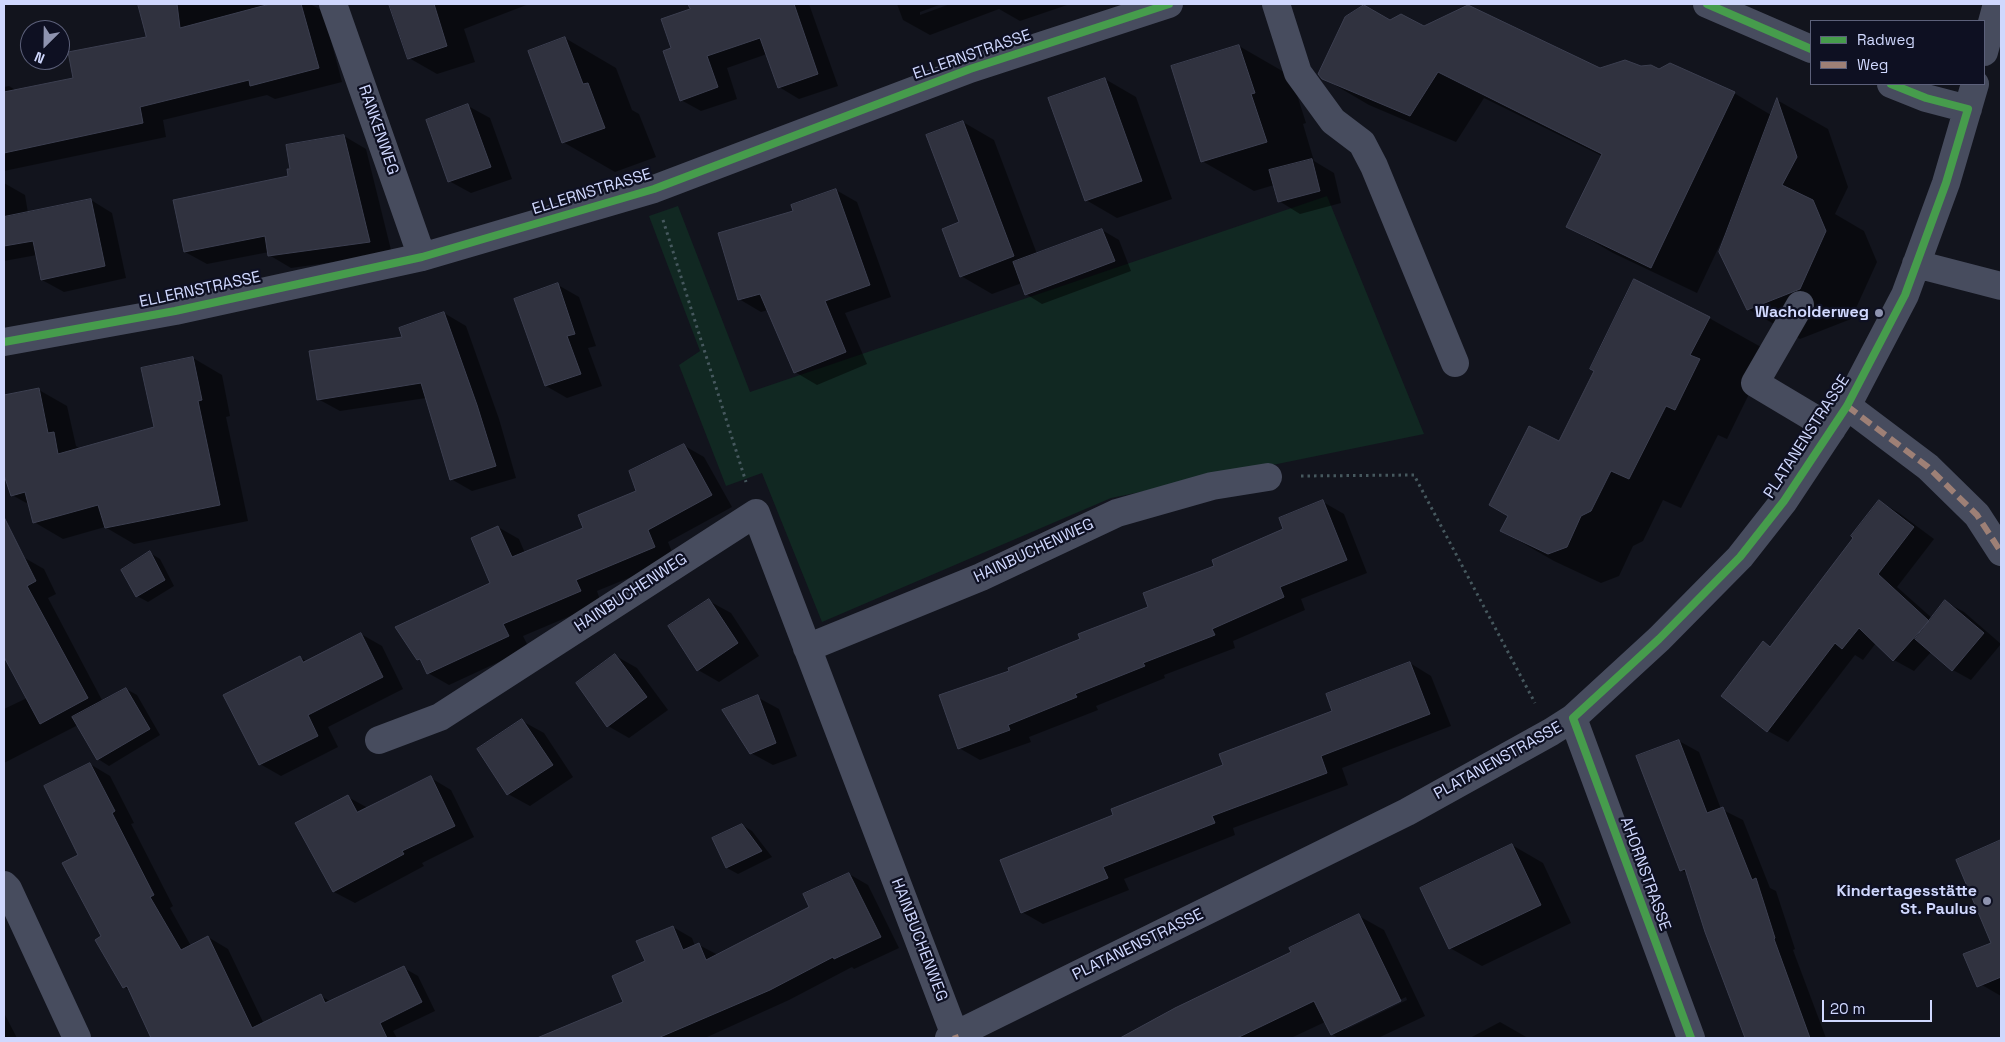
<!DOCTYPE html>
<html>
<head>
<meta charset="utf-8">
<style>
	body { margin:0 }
	#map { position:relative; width:2005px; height:1042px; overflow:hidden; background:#12141d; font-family:"Space Grotesk",sans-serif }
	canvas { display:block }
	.frame { position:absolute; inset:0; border:5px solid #d0d8fe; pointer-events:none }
	.legend { position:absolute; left:1810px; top:20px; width:175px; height:65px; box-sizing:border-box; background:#0e1022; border:1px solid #5c607a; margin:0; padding:6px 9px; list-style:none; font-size:15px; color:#d0d8fe }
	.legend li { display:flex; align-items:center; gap:10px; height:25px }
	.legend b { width:25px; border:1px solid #5c607a }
	.north { position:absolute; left:20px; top:20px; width:50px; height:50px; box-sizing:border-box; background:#0e1022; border:1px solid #5c607a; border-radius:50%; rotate:203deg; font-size:14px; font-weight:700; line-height:20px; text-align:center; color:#d0d8fe }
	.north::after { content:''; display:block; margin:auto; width:18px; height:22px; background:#8e93af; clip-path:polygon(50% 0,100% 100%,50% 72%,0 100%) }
	.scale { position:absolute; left:1822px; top:1000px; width:110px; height:22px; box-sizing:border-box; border:2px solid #d0d8fe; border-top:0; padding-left:6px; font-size:15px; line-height:18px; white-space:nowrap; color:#d0d8fe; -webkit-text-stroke:4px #0e1022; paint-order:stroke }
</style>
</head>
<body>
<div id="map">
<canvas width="2005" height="1042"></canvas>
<div class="frame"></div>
<ul class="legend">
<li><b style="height:6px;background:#469c4c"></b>Radweg</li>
<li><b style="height:6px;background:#9e8076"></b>Weg</li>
</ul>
<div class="north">N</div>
<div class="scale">20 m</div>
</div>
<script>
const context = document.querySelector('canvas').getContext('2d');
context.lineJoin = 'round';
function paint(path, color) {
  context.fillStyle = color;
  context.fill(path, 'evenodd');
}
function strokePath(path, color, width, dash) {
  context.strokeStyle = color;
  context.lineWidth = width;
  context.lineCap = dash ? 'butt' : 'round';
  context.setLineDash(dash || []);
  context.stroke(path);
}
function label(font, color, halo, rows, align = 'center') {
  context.font = font + ' "Space Grotesk",sans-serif';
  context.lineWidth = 4.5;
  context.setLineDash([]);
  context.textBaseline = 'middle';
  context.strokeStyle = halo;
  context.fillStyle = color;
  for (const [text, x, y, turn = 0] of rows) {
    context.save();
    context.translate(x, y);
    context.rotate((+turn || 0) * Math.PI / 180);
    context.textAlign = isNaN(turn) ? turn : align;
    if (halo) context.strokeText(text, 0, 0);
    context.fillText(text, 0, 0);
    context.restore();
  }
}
paint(new Path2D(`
	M1327,196l97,238 -313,64 -289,124 -60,-149 -36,13 -47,-121 21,-14 -51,-135 29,-10 72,186z`), '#112822');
paint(new Path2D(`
	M140,4h170l13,7 19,71 -67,17 -8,-4 -104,25 3,17 -162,34v-84l5,-1 8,5 57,-12 74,-41z
	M391,4h138l-65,25 11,33 -38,12 -28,-16z
	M690,4h119l29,82 -39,13 -20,-12 -12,-33 -40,14 10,31 -36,12 -20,-11 -8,-52 19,-38z
	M897,4h45l-22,8v3l30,-11h120l-50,17 -21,-12 -69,26 -27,-15z
	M1390,22l34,5 176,42 40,-2 94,26 37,22 6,-15 51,29 20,58 -13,27 29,17 13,31 -26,57 -51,20 -52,-30 -24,-73 -27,57 -84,-40 -45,-26 34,-71 -118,-58 -28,44 -87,-37 -46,-27z
	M565,38l51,30 16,42 7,4 17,43 -41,15 -52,-30z
	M1239,46l52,30 15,47 -3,1 11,37 20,12 7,30 -41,11 -21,-13 -5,-16 -20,6 -52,-30z
	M1105,79l31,18 36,102 -55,19 -31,-18z
	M468,106l22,12 22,61 -41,14 -22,-12z
	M963,122l31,18 43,114 65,-24 17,10 12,31 -89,33 -16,-10 -4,-11 -30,11 -31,-18z
	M344,136l22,13 26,105 -101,14 -22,-13v-3l-62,12 -22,-12z
	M4,183l21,12 3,18 63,-13 21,13 14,65 -62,14 -22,-12 -5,-25 -33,6z
	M836,190l21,12 34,95 -46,16 22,51 -50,21 -22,-13 -27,-62 -7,2 -22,-13 56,-87z
	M558,285l21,12 17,49 -8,2 14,38 -35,12 -21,-12z
	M444,313l22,13 33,93 17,59 -44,13 -21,-12 -25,-81 -86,13 -22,-12 85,-61z
	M1709,318l52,29 -10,43 -24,49 -9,-4 -37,73 -18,-8 -20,41 -10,5 -14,30 -18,7 -47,-22 -52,-30 58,-89z
	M193,358l29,17 8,41 -4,1 22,104 -114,23 -29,-17 -42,12 -29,-17 -4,-17 -18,-10 -6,-16 -2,-13v-69l35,-7 28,16 9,40 4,3 76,-21z
	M683,445l21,12 28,50 -64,35 7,17 -78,32 4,12 -78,33 6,12 -80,37 -21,-12 -6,-12 -4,-2 73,-76 7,-56 21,12 6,14 60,-25 53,-36z
	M1879,501l20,12 35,26 -37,48 36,32 13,-17 18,10 37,32 -30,36 -18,-10 -21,-19 -18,20 -20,-11 -18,-17 -13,17 -8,-5 -67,87 -20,-11 -5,-88 8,5 84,-110z
	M1323,502l21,12 23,59 -66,26 4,11 -72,31 2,7 -71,27 1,3 -69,28 2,4 -69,27 2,5 -51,18 -21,-12 52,-76 139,-65 66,-40 69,-37z
	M150,553l10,6 14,27 -26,16 -11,-6z
	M23,557l21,12 12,25 -8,4 55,104 23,-13 11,6 23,40 -51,31 -11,-7 -20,-34 -74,38v-54l23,-11 -23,-44v-87z
	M709,601l22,12 28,43 -40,26 -21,-12z
	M361,634l21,12 21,43 -75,38 10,20 -57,29 -21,-12 40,-107 7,5z
	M616,656l21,12 31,42 -39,28 -21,-12z
	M1410,663l21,13 20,50 -109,42 6,17 -115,43 2,7 -111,44 5,11 -86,34 -21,-12 93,-96 110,-50 109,-54z
	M757,697l22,12 18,47 -24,9 -22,-12z
	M522,721l22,12 29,44 -43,29 -22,-12z
	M1679,741l20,11 22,57 22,11 27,68 6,3 19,58 -2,1 33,88h-80l-58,-164 -7,-4z
	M90,764l20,12 24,47 -3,1 42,82 -3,2 21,38 17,-9 20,12 36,75 57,-28 10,6 73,-34 14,8 17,35 -42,20 4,7h-123l-8,-14 -2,1 7,13h-119l-21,-47 -7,-4 -21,-50 -23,-82z
	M431,778l20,12 23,47 -52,26 2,3 -69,37 -21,-11 -37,-68 51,-27 20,11z
	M742,825l10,6 20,26 -34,17 -11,-6 -14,-29z
	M2001,842v154l-26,-15 17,-37 -35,-84z
	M1512,845l31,18 28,60 -89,43 -32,-18z
	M849,874l19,11 31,63 -45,21 -2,-2 -63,33 -84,38h-154l32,-18 42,-17 22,-41 26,-35 19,11 3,8 4,-1 19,10 93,-47z
	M1359,916l25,14 41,86 -47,22h-40l-6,-4 -7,-12 -34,16h-168l52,-28 118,-57zM1406,997l1,3 -62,30v-3z
	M4,1013l13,25h-13z
	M1500,1022l28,16h-58z`), '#0007');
const building = new Path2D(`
	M138,4h39l3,24 90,-24h31l18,64 -69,18 -1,-6 -109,27 3,16 -139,30v-61l69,-14 -5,-26 78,-15z
	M389,4h45l13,42 -39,13z
	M688,4h106l24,70 -40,14 -18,-50 -53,18 11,31 -38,14 -17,-50 8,-3 -10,-29 29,-10z
	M1364,5l26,15 11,-6 23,12 44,-21 132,63 25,-8 16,6 10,-1 8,4 11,-6 65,29 -84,176 -85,-41 36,-73 -164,-82 -28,44 -88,-37 -4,-5 27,-57z
	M565,37l18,47 5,-1 17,45 -43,15 -34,-92z
	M1239,45l16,48 -4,1 16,48 -66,20 -30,-96z
	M1105,78l37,103 -57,20 -37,-103z
	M1777,98l20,59 -15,28 31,15 13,31 -26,58 -53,21 -28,-58z
	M468,104l23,63 -43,15 -22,-62z
	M963,121l51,135 -54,21 -18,-48 17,-7 -33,-87z
	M344,135l26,107 -102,14 -3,-20 -81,16 -11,-52 115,-24 -1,-7h3l-4,-24z
	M1312,159l8,32 -42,11 -9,-32z
	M836,189l34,96 -45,16 21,51 -52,21 -34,-79 -22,6 -20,-67 75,-22 -2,-6z
	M91,199l14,67 -64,14 -8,-39 -29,5v-29z
	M1102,229l13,32 -90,34 -12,-33z
	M1634,279l76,38 -20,38 10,4 -25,51 -9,-4 -37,73 -18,-8 -20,40 -10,5 -14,31 -19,7 -48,-23 8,-15 -19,-11 40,-79 30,15 35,-70 -4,-2z
	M558,283l17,51 -8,2 14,38 -36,12 -31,-87z
	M444,312l33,93 19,61 -46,14 -29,-97 -104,17 -8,-49 93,-14 -3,-9z
	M193,357l9,43 -4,1 22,104 -115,23 -7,-23 -65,18 -8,-31 -14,4 -7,-21v-80l35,-7 9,45 6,-1 4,22 96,-27 -13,-59z
	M684,444l28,51 -64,35 7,17 -79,33 5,11 -78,33 6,12 -82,38 -7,-15 -3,1 -22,-33 95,-44 -19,-45 27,-12 14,31 71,-29 -5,-13 58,-24 -7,-20z
	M1323,500l24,60 -67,27 4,10 -72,32 3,6 -72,28 2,3 -70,28 2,3 -69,28 2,5 -52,19 -19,-54 70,-24 -1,-3 72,-29 -2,-5 70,-27 -5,-14 71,-27 -2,-6 71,-31 -4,-11z
	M1879,500l35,27 -36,47 51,47 -36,40 -34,-33 -17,21 -7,-6 -68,89 -46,-36 42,-55 7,6 83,-109 -2,-2z
	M4,517l32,64 -9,5 61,112 -48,26 -36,-67z
	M150,551l15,29 -29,17 -15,-27z
	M709,599l29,44 -41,28 -29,-45z
	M1945,600l39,33 -32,38 -37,-32z
	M361,633l22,44 -75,38 10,21 -59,29 -36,-70 77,-39 3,6z
	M615,654l32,43 -40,30 -31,-44z
	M1410,662l20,52 -109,42 6,17 -115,43 3,7 -112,44 5,11 -87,35 -21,-53 113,-45 -2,-6 112,-44 -4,-11 113,-43 -6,-17z
	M126,688l24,41 -53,31 -25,-43z
	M758,695l18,48 -26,11 -28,-44z
	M522,719l31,46 -46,30 -30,-46z
	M1679,740l28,73 16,-6 29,73 4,-2 19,60 -1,1 36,99h-65l-40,-106 -20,-63 -5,2 -44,-115z
	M90,763l25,48 -3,2 42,82 -4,2 31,53 27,-14 44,92 69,-34 4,9 79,-37 18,36 -42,21 7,15h-236l-24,-52 -4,2 -28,-48 6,-4 -39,-73 16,-8 -34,-69z
	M431,776l24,50 -53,25 2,3 -71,38 -38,-69 53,-28 9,17z
	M742,824l20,27 -36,17 -14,-30z
	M2001,840v137l-24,10 -14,-33 28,-11 -35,-83z
	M1512,844l29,61 -92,44 -29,-61z
	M849,873l32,64 -47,22 -1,-2 -63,33 -112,48h-121l86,-36 -11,-26 33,-15 -9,-20 37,-15 10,24 16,-7 7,17 103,-53 -6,-13z
	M1359,914l42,87 -70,34 -17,-34 -77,37h-117l55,-30 116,-56 -2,-4z`);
paint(building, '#30323f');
strokePath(building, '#3c3f50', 1);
strokePath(new Path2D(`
	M663,220l83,262
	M1301,476l113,-1 121,228`), '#46585e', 3, [2.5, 4]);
strokePath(new Path2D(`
	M333,4l89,253
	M1276,4l22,69 35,48 29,22 12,23 81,197
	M1707,4l104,45
	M1984,52l13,-48
	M1891,84l35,14 42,11
	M1916,264l85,22
	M1800,305l-45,78 77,46
	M4,342l171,-31 247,-54 232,-68 316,-120 199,-65
	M1847,406l81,61 49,48 24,37
	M807,648l174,-71 136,-64 95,-27 56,-9
	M1573,718l118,320
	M379,740l61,-23 316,-204 200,525
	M4,885l4,4 69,149
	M949,1038l458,-226 144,-80 22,-14 86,-79 81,-82 44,-56 63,-95 58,-111 41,-112 29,-99`), '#474c5e', 28);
strokePath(new Path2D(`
	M1847,406l81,61 49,48 24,37
	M955,1035l1,3`), '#9e8076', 6, [12, 6]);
strokePath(new Path2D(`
	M1707,4l104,45
	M4,342l171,-31 247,-54 232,-68 316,-120 199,-65
	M1691,1038l-118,-320 86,-79 81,-82 44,-56 63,-95 58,-111 41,-112 22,-74 -42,-11 -35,-14`), '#469c4c', 8);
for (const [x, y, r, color] of [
	[1879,313,5,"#8e93af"],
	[1987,901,5,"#8e93af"]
]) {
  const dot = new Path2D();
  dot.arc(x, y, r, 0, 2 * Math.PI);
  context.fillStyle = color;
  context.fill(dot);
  strokePath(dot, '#0e1022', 2);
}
label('16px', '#d0d8fe', '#0e1022', [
	["ELLERNSTRASSE",972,55,-19],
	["RANKENWEG",378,130,71],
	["ELLERNSTRASSE",592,192,-17],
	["ELLERNSTRASSE",200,290,-12],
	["PLATANENSTRASSE",1807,437,-57],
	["HAINBUCHENWEG",1034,551,-25],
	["HAINBUCHENWEG",631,593,-33],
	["PLATANENSTRASSE",1498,761,-29],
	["AHORNSTRASSE",1645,874,70],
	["HAINBUCHENWEG",919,940,69],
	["PLATANENSTRASSE",1138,945,-26]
]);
label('bold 16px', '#d0d8fe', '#0e1022', [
	["Wacholderweg",1869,313],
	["Kindertagesstätte",1977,892],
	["St. Paulus",1977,910]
], 'right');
</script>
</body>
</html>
